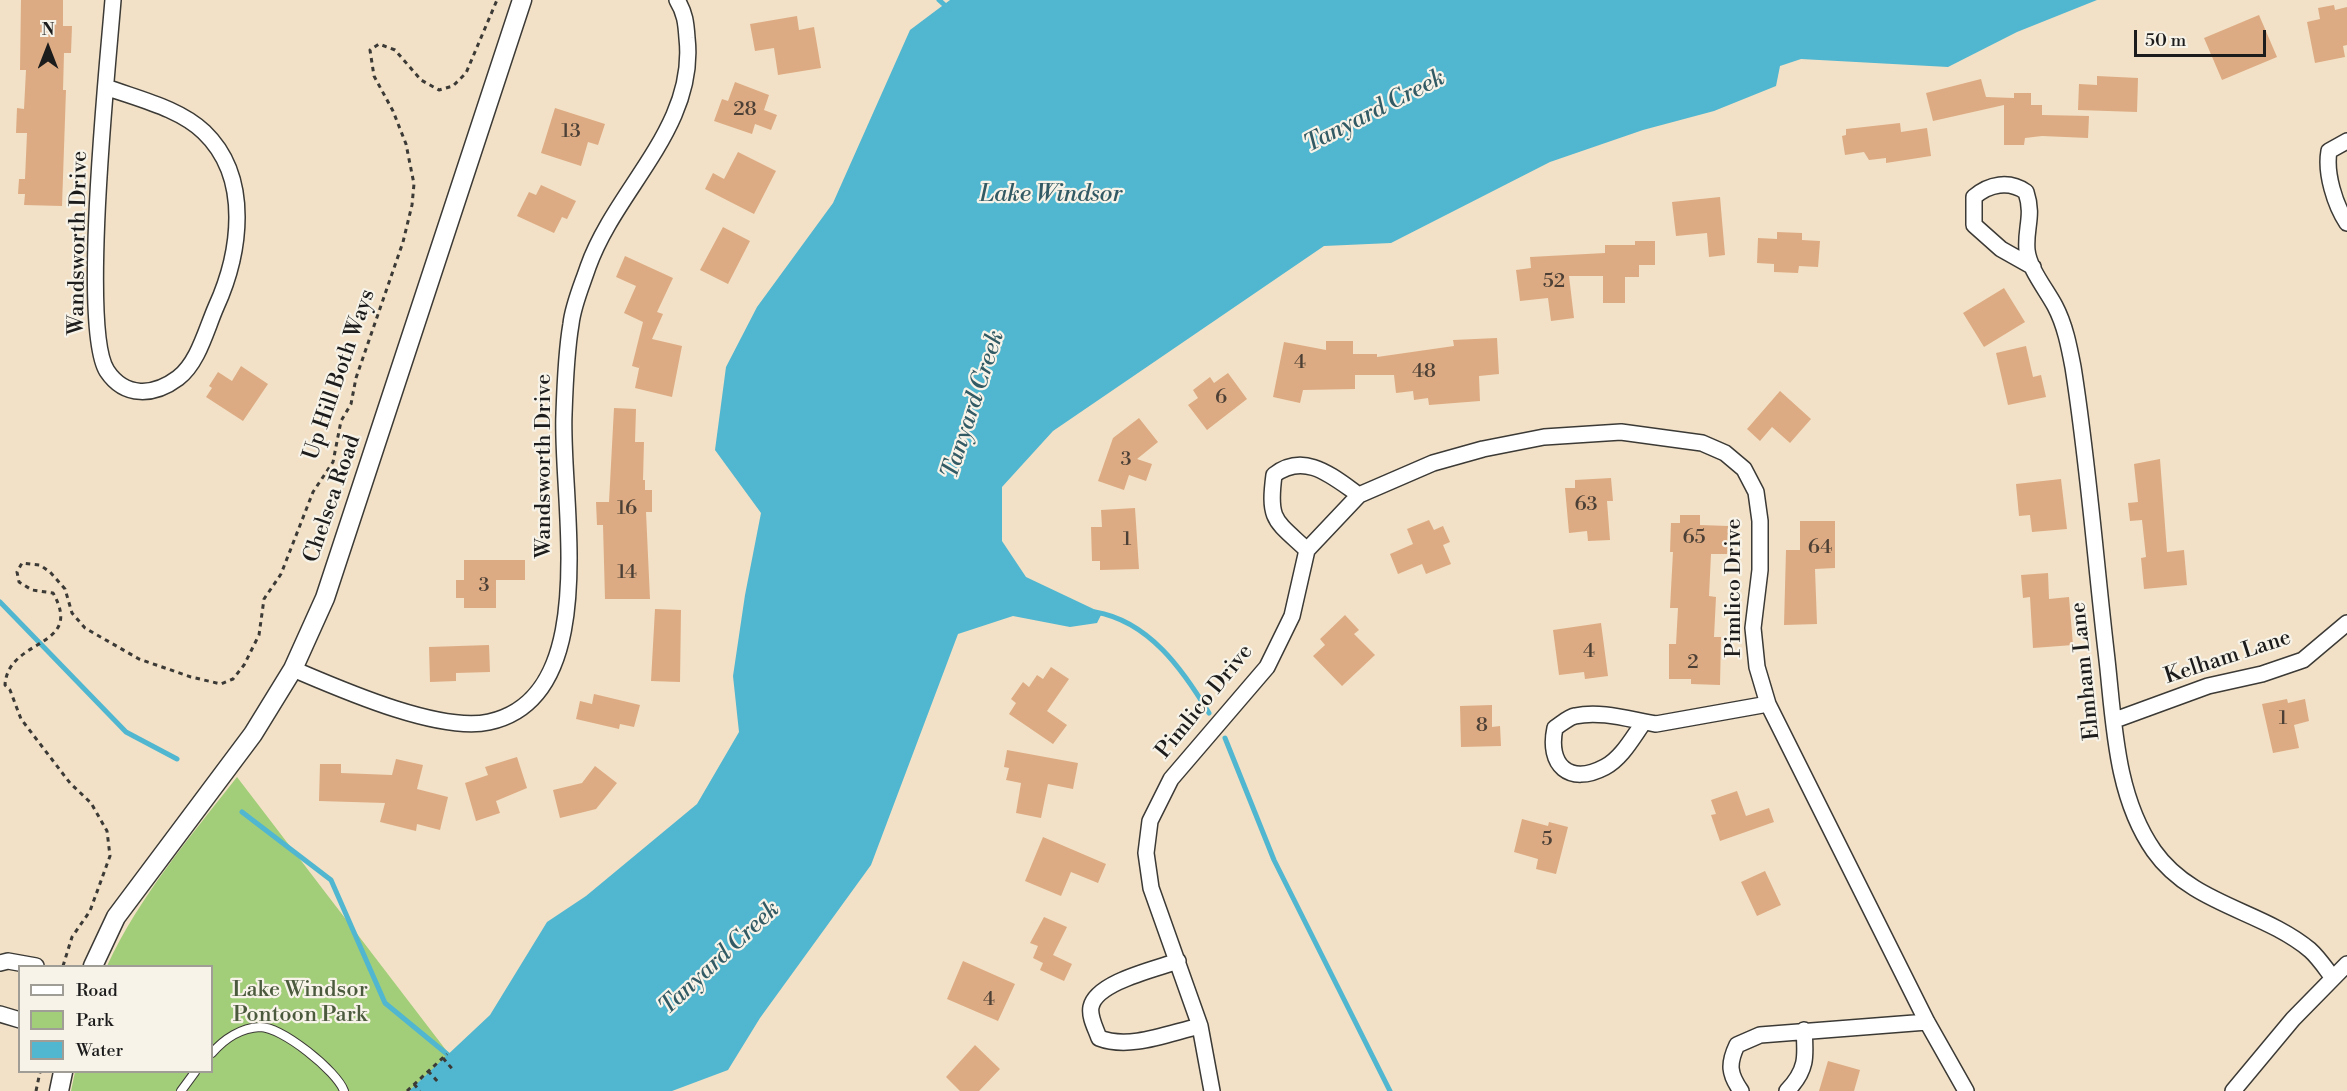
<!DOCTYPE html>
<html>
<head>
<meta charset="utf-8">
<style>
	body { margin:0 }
	#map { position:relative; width:2347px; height:1091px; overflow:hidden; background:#f2e1c6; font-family:"Libre Bodoni",serif }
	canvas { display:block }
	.legend { position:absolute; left:18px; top:965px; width:195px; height:108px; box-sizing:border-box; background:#f7f3e8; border:2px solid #9f9d96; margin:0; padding:8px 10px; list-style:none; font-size:18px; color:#1c1c1c }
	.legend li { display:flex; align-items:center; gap:12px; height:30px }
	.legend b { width:30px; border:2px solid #9f9d96 }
	.north { position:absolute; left:18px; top:18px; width:60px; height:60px; -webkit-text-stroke:4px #f7f3e8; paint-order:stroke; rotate:0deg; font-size:16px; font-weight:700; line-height:24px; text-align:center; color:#1c1c1c }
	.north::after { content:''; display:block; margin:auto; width:21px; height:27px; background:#1c1c1c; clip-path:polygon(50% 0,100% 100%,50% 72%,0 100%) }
	.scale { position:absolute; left:2134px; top:30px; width:132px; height:27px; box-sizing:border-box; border:3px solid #1c1c1c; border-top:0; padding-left:8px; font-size:18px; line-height:21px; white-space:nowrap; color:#1c1c1c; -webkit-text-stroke:4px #f7f3e8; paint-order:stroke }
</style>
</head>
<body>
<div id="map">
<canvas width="2347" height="1091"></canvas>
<ul class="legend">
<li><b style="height:8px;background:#fff"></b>Road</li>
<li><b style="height:16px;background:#a2ce7a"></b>Park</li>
<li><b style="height:16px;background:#51b6d0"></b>Water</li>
</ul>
<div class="north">N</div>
<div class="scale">50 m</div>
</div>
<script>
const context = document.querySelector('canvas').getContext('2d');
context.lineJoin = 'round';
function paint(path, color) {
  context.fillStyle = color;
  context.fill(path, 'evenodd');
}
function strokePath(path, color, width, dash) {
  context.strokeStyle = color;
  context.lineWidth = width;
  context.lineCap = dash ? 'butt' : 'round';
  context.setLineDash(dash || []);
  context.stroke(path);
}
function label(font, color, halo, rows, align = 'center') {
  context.font = font + ' "Libre Bodoni",serif';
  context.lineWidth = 4.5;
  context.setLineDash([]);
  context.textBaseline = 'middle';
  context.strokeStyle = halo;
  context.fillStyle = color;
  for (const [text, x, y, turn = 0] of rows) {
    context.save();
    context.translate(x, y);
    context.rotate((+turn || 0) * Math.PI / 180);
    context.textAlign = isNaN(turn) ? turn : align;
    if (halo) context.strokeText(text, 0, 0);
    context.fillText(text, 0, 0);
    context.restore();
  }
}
paint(new Path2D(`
	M237,777l212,277 -40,37h-338l4,-19h137v-106h-105c32,-69 83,-129 130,-189z`), '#a2ce7a');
paint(new Path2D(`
	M950,0h1147l-80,32 -69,35 -147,-8 -21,7 -4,20 -62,25 -71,19 -93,32 -159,81 -67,3 -271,185 -51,56v54l24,36 76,36 -5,10 -27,4 -57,-11 -55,18 -87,231 -111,153 -32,52 -56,21h-263l81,-76 57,-93 39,-26 111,-92 42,-72 -6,-56 12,-81 16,-82 -46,-63 11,-83 31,-60 76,-104 77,-173z`), '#51b6d0');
strokePath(new Path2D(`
	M939,0l10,9
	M0,602l126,130 51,27
	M1095,612c54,9 88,58 114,101
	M1225,738l49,122 116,231
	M242,812l89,68 54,123 68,56`), '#51b6d0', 5);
paint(new Path2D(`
	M21,0h42v26h9l-1,27h-7l-1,37h3l-4,116 -38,-1 1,-11h-7l1,-15h6l2,-46h-11l1,-25 7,1 2,-39h-6z
	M2334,5l1,5 12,-3v38l-4,1 2,11 -30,6 -8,-41 13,-3 -2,-11z
	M2259,15l18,42 -55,23 -18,-42z
	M797,16l2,14 15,-3 7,41 -43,7 -4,-27 -19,3 -5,-27z
	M2097,76l41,2 -1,34 -59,-2 1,-26 18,1z
	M1981,79l5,18 28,1v-5h17v12h11v10l47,1 -1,22 -46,-2 -17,2 -1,7h-20v-40l-71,16 -7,-28z
	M735,82l34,13 -5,15 13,5 -6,15 -16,-6 -3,10 -38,-13 8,-22 6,2z
	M555,108l50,16 -7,21 -10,-3 -7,24 -40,-13z
	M1900,123l1,9 26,-4 4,28 -45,7v-5l-17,2 -5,-8 -19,3 -3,-19 4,-1v-6z
	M738,152l38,19 -22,43 -49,-25 8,-16 11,6z
	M541,185l35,16 -9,18 -5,-2 -8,16 -37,-17 12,-24 7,3z
	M1720,197l5,58 -16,2 -2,-24 -31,3 -4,-34z
	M723,227l27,14 -22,43 -28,-14z
	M1777,232l25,1v7l18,1 -2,26 -19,-1 -1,7 -24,-1v-8l-17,-1 1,-25 19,1z
	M1635,241h20v24h-16v12h-14v26h-22v-27h-34l5,42 -23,3 -3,-23 -28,3 -4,-31 15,-2 -1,-11 75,-4v-8h30z
	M625,256l48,22 -16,34 6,2 -11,25 30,7 -10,51 -37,-9 5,-24 -1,4 -7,-2 11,-44 -19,-9 12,-27 -20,-9z
	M2004,288l21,34 -41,25 -21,-34z
	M1497,338l2,36 -20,2 1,25 -51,4 -1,-7 -14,2 -1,-9 -17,2 -2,-18h-39v14l-52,1 -3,13 -27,-6 11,-55 42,8v-9h27v13h24v3l77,-11 -1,-6z
	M2026,346l7,31 8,-2 5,22 -38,8 -12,-52z
	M241,366l27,18 -25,37 -37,-24 6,-9 -3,-2 9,-14 14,9z
	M1228,373l19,26 -40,31 -19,-25 10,-7 -5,-8 17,-13 4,6z
	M1780,391l31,28 -21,24 -18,-16 -12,14 -13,-12z
	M614,408l22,1 -1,33h9l-1,38h2v10h7v22h-6l4,87h-45l-2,-74h-6l-1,-23h13z
	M1139,418l19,24 -21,17 15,5 -6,17 -17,-6 -5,15 -26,-9 15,-43z
	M2160,459l7,93 17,-2 3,35 -43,4 -3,-31 5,-1 -4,-37 -12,1 -2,-18 10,-1 -4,-38z
	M1611,478l2,23h-6l3,39 -22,1 -1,-10 -18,2 -4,-45h10v-8z
	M2061,479l6,50 -35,3 -2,-17 -11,1 -3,-32z
	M1135,508l4,61 -39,1v-9h-8l-1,-34h11l-1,-17z
	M1680,515h20v10l28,1 -1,28h-16l-2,42 7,1 -2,40h7l-1,48 -29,-1v-5h-22v-35h7l2,-36h-8l3,-56h-3l1,-29h9z
	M1429,520l5,10 9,-4 7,16 -7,3 8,19 -25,10 -4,-10 -24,10 -8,-20 23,-10 -6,-15z
	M1800,521h35v47l-20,1 2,55 -33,1 2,-75h14z
	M464,560h61v20h-29v28h-32v-10h-8v-18h8z
	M2048,573l1,26 20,-2 4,48 -40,3 -3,-51 -7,1 -2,-23z
	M655,609l26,1 -1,72 -29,-1z
	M1345,615l14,15 -5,4 21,21 -33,31 -29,-30 12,-11 -5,-6z
	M1601,623l7,53 -23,3 -1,-7 -25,3 -6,-45z
	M489,645l1,27 -34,1v8l-26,1 -1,-35z
	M1051,667l18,12 -22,32 20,14 -14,19 -44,-30 7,-11 -5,-4 12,-17 6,5 8,-12 6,4z
	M594,694l46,11 -6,22 -14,-3 -1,5 -43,-10 4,-18 12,3z
	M2287,699l1,4 17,-4 4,22 -15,4 5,23 -26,5 -11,-49z
	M1492,705v22l8,-1 1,20 -40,1 -1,-41z
	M1007,750l71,13 -5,26 -25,-5 -7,34 -25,-5 5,-30 -15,-3 3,-12 -5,-1z
	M517,757l10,31 -31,13 4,12 -24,8 -11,-38 23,-8 -3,-8z
	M396,759l27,6 -6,24 31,8 -8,33 -23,-6 -1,7 -36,-9 5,-19 -66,-2 1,-37h21v9l51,2z
	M595,766l22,17 -21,26 -36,9 -7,-28 29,-7z
	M1737,791l9,25 23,-8 5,14 -54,19 -9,-26 5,-1 -5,-14z
	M1522,819l26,7 1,-4 19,5 -12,47 -20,-5 2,-10 -24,-7z
	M1043,837l63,27 -8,19 -27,-11 -10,24 -36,-15z
	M1765,871l16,34 -24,11 -16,-34z
	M1044,917l23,10 -14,28 19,9 -8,17 -24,-11 3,-7 -10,-5 5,-12 -8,-3z
	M963,961l52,23 -17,37 -51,-22z
	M975,1045l25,24 -21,22h-19l-14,-14z
	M1828,1061l32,9 -6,21h-35z`), '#ddab83');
const service = new Path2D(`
	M212,1053c12,-14 29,-25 48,-26 22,0 77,44 84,64
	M181,1091l14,-19`);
const minor = new Path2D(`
	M106,87c32,12 73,21 98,45 48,46 36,122 12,175 -10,23 -18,56 -38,71 -24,18 -53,20 -71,-7 -27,-42 1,-308 6,-371
	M2347,141l-18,10c-4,22 6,54 18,72
	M2033,267l-32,-18 -27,-24v-28c15,-13 35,-17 52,-5 8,24 -1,36 1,58 2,19 19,39 28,56 10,19 14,40 18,61 15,94 22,189 33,284 8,66 8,143 48,200 38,54 108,59 156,99 9,8 16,19 23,28
	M1307,550c-32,-30 -39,-29 -33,-75 31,-24 59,2 85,20
	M293,669c47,20 146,64 196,53 115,-25 71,-223 75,-308 1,-30 2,-61 7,-90 2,-19 11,-39 17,-57 28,-79 109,-140 99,-229 -1,-15 -2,-25 -10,-38
	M2115,720l93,-34 54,-12 41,-14 44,-37
	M1644,722c-11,15 -22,36 -39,45 -36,19 -58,-2 -50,-39 6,-4 14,-11 20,-12 26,-6 56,4 81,8l112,-20
	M1178,961c-22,8 -82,21 -87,46 -2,10 5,22 8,31 31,12 70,-5 101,-12
	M0,963l8,-2 28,5
	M0,1014l20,6
	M1212,1091l-12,-65 -49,-138 -5,-35 4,-32 21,-42 96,-112 25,-51 15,-66 52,-55 74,-32 50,-14 61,-12 77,-5 81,11 23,10 19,16 12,23 4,29v49l-7,58 4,39 11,37 159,318 39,69
	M1741,1091c-12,-17 -13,-27 -4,-46l23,-10 167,-13
	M1787,1091c20,-21 19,-34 17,-61
	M2233,1091l60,-72 54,-55`);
const tertiary = new Path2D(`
	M93,966l23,-49 137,-183 40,-65 32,-71 197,-598
	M59,1091l4,-19`);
strokePath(service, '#3c3a36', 10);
strokePath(minor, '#3c3a36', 18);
strokePath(tertiary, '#3c3a36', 21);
strokePath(new Path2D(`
	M63,966l9,-29 18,-26 20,-55 -3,-25 -16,-28 -21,-20 -49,-64 -11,-29 -5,-5c3,-48 80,-36 48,-92l-21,-3 -13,-8 -2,-10 5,-9 18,2 10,7 15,17 7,24 13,15 54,31 52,18 30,7 12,-5 11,-14 15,-30 5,-36 17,-25 32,-82 20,-30 8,-41 10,-17 5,-26 47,-136 9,-37 2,-21 -8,-40 -13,-33 -19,-35 -4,-26 9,-6 16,6 26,30 18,10 14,-4 13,-13 31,-73
	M443,1058l11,13
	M428,1071l12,13
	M414,1084l6,7
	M36,1091l4,-19
	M407,1091l40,-37`), '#3c3a36', 3, [4.5, 4.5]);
strokePath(service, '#fff', 8);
strokePath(minor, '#fff', 15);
strokePath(tertiary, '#fff', 18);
label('20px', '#4c4036', null, [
	["28",745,110],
	["13",571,132],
	["52",1554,282],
	["4",1300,363],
	["48",1424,372],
	["6",1221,398],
	["3",1126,460],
	["63",1586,505],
	["16",627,509],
	["65",1694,538],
	["1",1127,540],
	["64",1820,548],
	["14",627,573],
	["3",484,586],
	["4",1589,652],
	["2",1693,663],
	["1",2283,719],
	["8",1482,726],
	["5",1547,840],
	["4",989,1000]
]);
label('22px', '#1c1c1c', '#f7f3e8', [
	["Wandsworth Drive",79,243,-89],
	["Up Hill Both Ways",340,375,-71],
	["Wandsworth Drive",545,466,-90],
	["Chelsea Road",333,499,-71],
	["Pimlico Drive",1735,588,-90],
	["Kelham Lane",2228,658,-18],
	["Elmham Lane",2086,671,-96],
	["Pimlico Drive",1205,702,-51]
]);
label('22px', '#4b5a3d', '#f7f3e8', [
	["Lake Windsor",300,991],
	["Pontoon Park",300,1016]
]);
label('italic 24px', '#315a64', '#f7f3e8', [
	["Tanyard Creek",1375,112,-27],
	["Lake Windsor",1051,195],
	["Tanyard Creek",974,405,-72],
	["Tanyard Creek",720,959,-43]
]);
</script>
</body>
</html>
